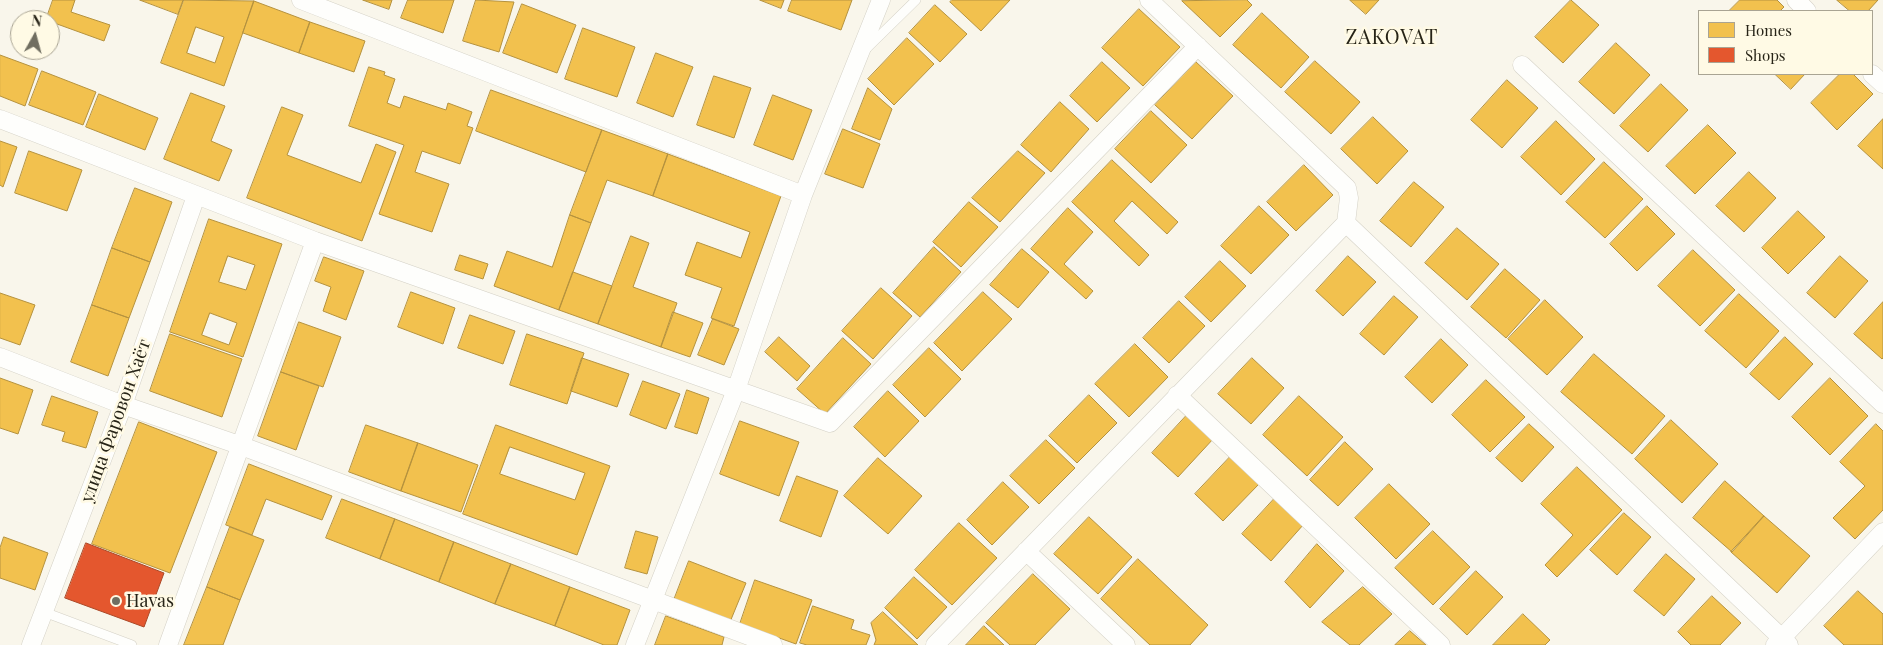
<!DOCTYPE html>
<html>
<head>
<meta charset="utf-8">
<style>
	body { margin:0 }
	#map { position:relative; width:1883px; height:645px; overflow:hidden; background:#f9f6eb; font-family:"Playfair Display",serif }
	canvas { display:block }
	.legend { position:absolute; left:1698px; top:10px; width:175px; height:65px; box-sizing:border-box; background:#fffae5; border:1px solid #a9a493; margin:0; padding:6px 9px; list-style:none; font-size:15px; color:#272417 }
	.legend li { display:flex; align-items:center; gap:10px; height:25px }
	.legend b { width:25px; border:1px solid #a9a493 }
	.north { position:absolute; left:10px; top:10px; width:50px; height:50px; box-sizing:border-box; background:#fffae5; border:1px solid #a9a493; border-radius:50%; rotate:7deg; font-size:14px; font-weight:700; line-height:20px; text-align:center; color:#272417 }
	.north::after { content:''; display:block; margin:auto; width:18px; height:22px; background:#706e61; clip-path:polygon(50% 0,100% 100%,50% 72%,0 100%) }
</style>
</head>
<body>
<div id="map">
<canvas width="1883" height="645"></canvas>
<ul class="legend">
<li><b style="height:14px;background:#f2c14e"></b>Homes</li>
<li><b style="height:14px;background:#e4572e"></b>Shops</li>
</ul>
<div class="north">N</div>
</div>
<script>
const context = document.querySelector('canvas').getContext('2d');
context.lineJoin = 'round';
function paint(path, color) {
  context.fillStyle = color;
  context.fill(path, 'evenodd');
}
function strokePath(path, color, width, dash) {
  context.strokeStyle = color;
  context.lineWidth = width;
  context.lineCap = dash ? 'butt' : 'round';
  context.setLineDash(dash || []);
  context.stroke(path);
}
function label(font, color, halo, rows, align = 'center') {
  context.font = font + ' "Playfair Display",serif';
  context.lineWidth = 5;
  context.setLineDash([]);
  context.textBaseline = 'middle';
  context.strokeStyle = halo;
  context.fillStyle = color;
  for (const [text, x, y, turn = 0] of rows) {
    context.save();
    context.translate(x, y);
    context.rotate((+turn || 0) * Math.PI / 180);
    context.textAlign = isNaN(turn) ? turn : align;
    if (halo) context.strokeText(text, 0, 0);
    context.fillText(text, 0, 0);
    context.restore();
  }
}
const homes = new Path2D(`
	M53,0h22l-4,12 39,13 -6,16 -58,-21z
	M140,0h43l-5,14z
	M184,0l70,1 -30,85 -63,-23zM196,27l28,10 -9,26 -28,-10z
	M363,0h29l-3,9z
	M408,0h46l-11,33 -42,-15z
	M476,0l38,2 -15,50 -36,-11z
	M760,0h24l-3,8z
	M792,0h60l-11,30 -53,-19z
	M952,0h58l-29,31 -31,-29z
	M1247,0l5,5 -32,32 -38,-36z
	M1350,0h29l-13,14z
	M1571,0l28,25 -36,38 -28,-26z
	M1740,0h37l7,7 -4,4h-51z
	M1837,0h41l-10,11h-18z
	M254,1l56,21 -11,31 -56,-20z
	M522,4l54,21 -19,48 -54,-20z
	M935,5l32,29 -27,28 -31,-29z
	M1139,9l41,38 -37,39 -41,-38z
	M1262,13l47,44 -28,31 -48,-43z
	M310,22l55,19 -11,31 -55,-19z
	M583,28l52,19 -18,50 -52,-18z
	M907,38l27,26 -40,41 -26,-26z
	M1616,43l34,32 -36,39 -35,-32z
	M656,53l37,14 -20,50 -36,-14z
	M0,55l38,14 -13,37 -25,-10z
	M1315,61l45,41 -29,32 -46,-42z
	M1102,62l28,26 -33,34 -27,-26z
	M1196,62l37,34 -41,43 -37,-34z
	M369,67l16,5 -1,3 11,4 -8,24 13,5 4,-12 42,14 2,-7 24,9 -5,14 6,2 -13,36 -38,-13 -7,21 34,12 -17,48 -53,-18 25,-69 -55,-19z
	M42,71l54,21 -13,33 -54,-20z
	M1775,74h30l-14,15z
	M1840,74h13l20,20 -36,36 -26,-27z
	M714,76l37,12 -17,50 -37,-13z
	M1507,80l31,28 -36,40 -31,-28z
	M1661,84l27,26 -40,42 -28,-26z
	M868,88l24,21 -12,31 -28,-11z
	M491,90l111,40 -16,42 -110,-41z
	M191,93l34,13 -14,35 21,9 -13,31 -55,-22z
	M99,94l59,24 -13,32 -59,-23z
	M773,95l39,15 -19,50 -39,-15z
	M1060,102l29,27 -38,43 -30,-27z
	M282,107l21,8 -16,40 74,28 15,-39 20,8 -34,89 -115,-43z
	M1151,111l36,34 -36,38 -36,-34z
	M1373,117l35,34 -31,33 -36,-35z
	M1883,119v50l-25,-23z
	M1556,121l39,38 -34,36 -40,-38z
	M1708,125l28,28 -41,41 -29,-28z
	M843,129l37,15 -17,44 -38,-14z
	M602,130l66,24 -15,42 -46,-16 -16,43 -21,-8z
	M0,141l17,6 -14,40 -3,-2z
	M29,151l53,19 -15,41 -52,-18z
	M1018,151l27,22 -45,49 -28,-24z
	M668,154l113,42 -47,130 -23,-8 11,-30 -37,-13 12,-33 44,16 9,-26 -97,-36z
	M1112,160l66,62 -11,12 -35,-33 -18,20 35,34 -10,11 -67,-64z
	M1604,162l39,37 -38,39 -39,-36z
	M1304,165l29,30 -37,36 -29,-29z
	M1749,172l27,26 -32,34 -28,-26z
	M1414,182l30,25 -33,40 -31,-26z
	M135,188l37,14 -22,60 -38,-14z
	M969,202l29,25 -37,40 -28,-25z
	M1259,206l30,29 -38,39 -30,-28z
	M1647,206l28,28 -38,37 -27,-27z
	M1068,208l25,24 -29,32 29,27 -7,8 -55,-50z
	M1798,211l27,26 -37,37 -26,-26z
	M570,215l21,8 -32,87 -65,-24 13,-35 45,16z
	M209,219l73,25 -39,113 -73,-25zM228,256l27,9 -9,25 -27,-8zM210,313l27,10 -8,22 -27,-10z
	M1457,228l42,36 -32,36 -42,-37z
	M631,236l18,7 -16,44 44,16 -16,44 -63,-23z
	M934,247l27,25 -41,45 -27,-24z
	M112,248l38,14 -21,56 -37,-13z
	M1022,249l27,23 -31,36 -28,-23z
	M1693,250l42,40 -35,36 -42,-40z
	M460,255l28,9 -5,15 -28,-9z
	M1348,256l28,26 -33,34 -27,-25z
	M1840,256l28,25 -33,37 -28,-25z
	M324,257l40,14 -18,49 -23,-9 8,-24 -16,-6z
	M1220,261l26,25 -35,36 -26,-25z
	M1505,269l35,31 -34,38 -35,-31z
	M573,272l39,14 -14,38 -39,-14z
	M881,288l31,28 -39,43 -31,-28z
	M411,292l44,16 -12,36 -45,-17z
	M983,292l29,27 -50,52 -28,-28z
	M0,293l35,12 -15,40 -20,-7z
	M1739,294l40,37 -33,37 -41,-37z
	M1394,296l24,21 -34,38 -24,-21z
	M1545,300l38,37 -36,38 -39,-36z
	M1179,301l26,25 -36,37 -26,-25z
	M1883,302v56l-1,1 -28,-25z
	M92,305l37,13 -21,58 -37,-14z
	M673,312l30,11 -13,34 -29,-10z
	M470,315l45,16 -12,33 -45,-16z
	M713,319l26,10 -15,36 -26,-10z
	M299,322l42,15 -18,50 -42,-15z
	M170,334l72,25 -20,58 -72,-26z
	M527,334l57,19 -17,51 -57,-19z
	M779,337l31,29 -13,15 -32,-29z
	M1785,337l28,27 -34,36 -29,-26z
	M843,338l28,26 -46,50 -28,-25z
	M1441,339l27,26 -36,38 -27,-26z
	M1135,344l33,33 -39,40 -34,-33z
	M929,348l32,31 -36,38 -32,-32z
	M1594,354l71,62 -33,38 -71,-62z
	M582,358l47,16 -12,33 -46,-16z
	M1252,358l32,30 -33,36 -33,-30z
	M281,372l38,14 -23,64 -38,-14z
	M0,378l33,12 -15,44 -18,-6z
	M1830,378l38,38 -38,39 -38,-38z
	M1486,380l39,37 -35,35 -38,-37z
	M643,381l37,13 -14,35 -36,-14z
	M687,390l22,8 -12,36 -22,-7z
	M888,391l31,30 -34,36 -31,-30z
	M1089,395l28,28 -40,40 -28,-27z
	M52,396l46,16 -12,36 -24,-7 3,-9 -23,-7z
	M1299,396l44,41 -36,39 -44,-41z
	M1188,414l26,24 -36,39 -26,-24z
	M1671,420l47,44 -36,39 -47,-44z
	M740,421l59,21 -20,54 -59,-22z
	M139,422l78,30 -47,121 -78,-29z
	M1529,424l25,23 -32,35 -26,-24z
	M1876,424l7,7v79l-28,29 -22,-21 32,-32 -25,-24z
	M366,425l52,18 -17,48 -52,-19z
	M496,425l114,41 -33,89 -114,-41zM510,447l75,26 -10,27 -75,-26z
	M1046,440l29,28 -36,36 -29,-28z
	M1345,442l28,27 -35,37 -28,-26z
	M418,443l60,22 -17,47 -60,-21z
	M1230,457l29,27 -36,37 -28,-27z
	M878,458l44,38 -34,38 -44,-38z
	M249,464l83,32 -10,24 -56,-21 -14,36 -26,-10z
	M1577,467l45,43 -65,67 -12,-12 28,-30 -32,-31z
	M797,476l41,15 -17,46 -41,-16z
	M1725,481l39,35 -32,36 -39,-34z
	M1003,482l26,25 -37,38 -25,-25z
	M1389,484l41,40 -34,35 -41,-41z
	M1275,498l29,26 -33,37 -29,-27z
	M342,499l53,20 -15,40 -54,-21z
	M1624,513l27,24 -34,38 -27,-25z
	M1764,516l46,40 -33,37 -46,-41z
	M1089,517l43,40 -34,37 -44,-40z
	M395,519l59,23 -15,40 -59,-23z
	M959,523l38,35 -45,47 -37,-35z
	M230,527l34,13 -24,60 -33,-13z
	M636,531l22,6 -11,37 -22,-6z
	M1433,531l37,36 -37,38 -38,-37z
	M4,537l44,16 -13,37 -35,-12v-30z
	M454,542l57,22 -16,40 -56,-22z
	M1317,544l27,27 -34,37 -25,-26z
	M1666,554l29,25 -31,37 -30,-25z
	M1138,559l70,66 -18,20h-40l-49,-46z
	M689,561l57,22 -16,39 -56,-22z
	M511,564l59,23 -15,39 -60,-22z
	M1476,571l27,26 -36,38 -27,-26z
	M1033,574l37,35 -35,36h-25l-24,-22z
	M914,577l33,30 -30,32 -32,-31z
	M755,580l57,20 -16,44 -56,-20z
	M207,587l33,13 -17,45h-39z
	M570,587l60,23 -13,35h-13l-49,-19z
	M1363,587l29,27 -33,31h-9l-28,-23z
	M1858,591l25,23v31h-39l-20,-19z
	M1712,596l29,27 -21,22h-29l-13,-13z
	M813,606l41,14 -3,9 19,6 -4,10h-59l-7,-2z
	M883,612l35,33h-44l2,-5 -5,-17z
	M1523,614l27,26 -5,5h-52z
	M666,616l58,21 -2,8h-67z
	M984,626l20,19h-38z
	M1410,631l16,14h-31z`);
paint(homes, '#f2c14e');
strokePath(homes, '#b5923e', 1);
const shops = new Path2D(`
	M86,543l78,30 -20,54 -79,-29z`);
paint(shops, '#e4572e');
strokePath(shops, '#ab4827', 1);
const service = new Path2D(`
	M866,49l50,-49
	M44,612l88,33`);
const minor = new Path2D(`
	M301,0l502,195
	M1796,0l11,11
	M1522,65l361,339
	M1872,74l11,10
	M0,119l315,122 515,182 368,-377
	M1346,223l443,422
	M0,357l123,48 116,40 534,200
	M1177,395l264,250
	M1026,551l100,94
	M31,645l92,-240 73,-209
	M168,645l147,-404
	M635,645l101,-255 67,-195 78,-195
	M935,645l411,-422 3,-25 -2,-10 -198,-188
	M1775,645l108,-113`);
strokePath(service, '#d4d1c6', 10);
strokePath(minor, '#d4d1c6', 19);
strokePath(service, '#fefefc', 9);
strokePath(minor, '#fefefc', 18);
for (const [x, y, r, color] of [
	[116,601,5,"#706e61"]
]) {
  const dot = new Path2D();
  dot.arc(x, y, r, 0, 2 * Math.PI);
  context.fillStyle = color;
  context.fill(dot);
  strokePath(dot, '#fffae5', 2);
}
label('18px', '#272417', '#fffae5', [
	["улица Фаровон Хаёт",116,421,-70]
]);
label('18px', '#272417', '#fffae5', [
	["Havas",126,601]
], 'left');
context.letterSpacing = '1px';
label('20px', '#272417', '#fffae5', [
	["ZAKOVAT",1392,38]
]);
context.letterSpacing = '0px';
</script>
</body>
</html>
